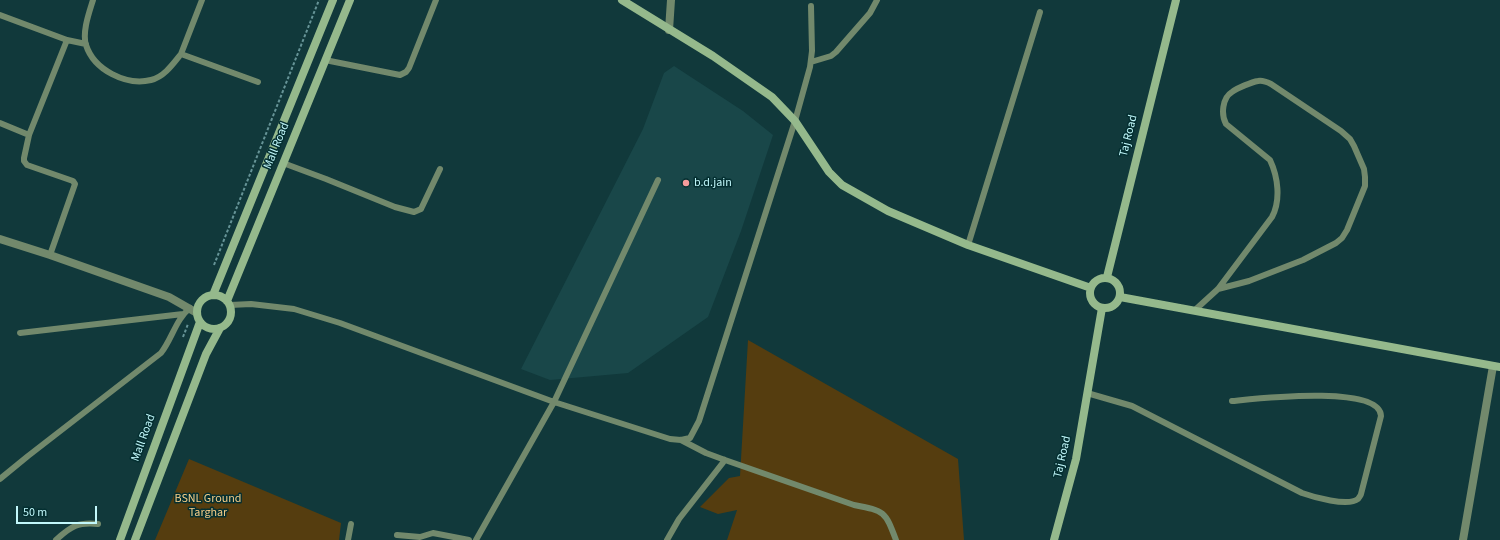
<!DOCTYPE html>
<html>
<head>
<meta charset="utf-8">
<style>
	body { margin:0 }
	#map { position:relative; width:1500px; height:540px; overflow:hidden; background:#11393b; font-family:"Source Sans 3",sans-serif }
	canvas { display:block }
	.scale { position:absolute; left:16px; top:506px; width:81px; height:18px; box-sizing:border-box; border:2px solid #c2f8fb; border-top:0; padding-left:5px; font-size:12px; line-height:14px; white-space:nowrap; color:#c2f8fb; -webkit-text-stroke:3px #042f31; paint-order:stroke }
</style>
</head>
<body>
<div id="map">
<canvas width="1500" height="540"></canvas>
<div class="scale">50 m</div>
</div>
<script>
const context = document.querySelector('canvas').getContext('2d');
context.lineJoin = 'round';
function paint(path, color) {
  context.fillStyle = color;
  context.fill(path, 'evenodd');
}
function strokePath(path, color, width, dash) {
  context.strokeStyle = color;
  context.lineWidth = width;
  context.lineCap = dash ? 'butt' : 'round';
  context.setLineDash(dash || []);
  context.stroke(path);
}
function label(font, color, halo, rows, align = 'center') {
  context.font = font + ' "Source Sans 3",sans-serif';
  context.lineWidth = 3;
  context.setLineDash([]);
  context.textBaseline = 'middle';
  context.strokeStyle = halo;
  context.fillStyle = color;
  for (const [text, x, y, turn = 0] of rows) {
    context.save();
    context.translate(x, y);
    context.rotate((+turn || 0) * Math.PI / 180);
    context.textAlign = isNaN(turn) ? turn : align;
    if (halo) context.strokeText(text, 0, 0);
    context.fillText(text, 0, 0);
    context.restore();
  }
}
paint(new Path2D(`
	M674,66l69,45 30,24 -32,96 -33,86 -80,56 -78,7 -29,-11 122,-240 21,-56z`), '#194749');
paint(new Path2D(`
	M748,340l210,119 6,81h-237l10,-30 -19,4 -18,-7 29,-29 11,-2z
	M189,459l152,64 -2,17h-184z`), '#553d0f');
strokePath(new Path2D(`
	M214,265l105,-265
	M183,337l5,-13`), '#669497', 2, [3, 2]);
strokePath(new Path2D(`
	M93,0c-4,13 -11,32 -7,45 8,25 40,41 65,35 13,-3 22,-16 30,-26
	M202,0l-21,54 77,28
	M0,15l67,25 19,4
	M325,60l75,15 6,-3 3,-4 27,-68
	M811,62l20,-6 5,-4 34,-39 7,-13
	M0,123l29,12
	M283,163l43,16 69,28 19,5 7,-3 19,-40
	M968,245l72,-233
	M50,255l25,-71 -2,-3 -46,-16 -3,-4v-3l5,-23 38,-95
	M230,305l21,-1 43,5 46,14 214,79 116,37 11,1 9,-2 9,-17 96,-300 15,-54 2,-16 -1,-45
	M1195,310l23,-21 54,-72c9,-17 6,-40 -2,-57l-44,-36c-5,-9 -4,-26 6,-32 5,-4 20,-10 26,-11 5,-1 9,1 13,3l70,47 9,8 4,7 10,23 1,8v9l-18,44 -5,8 -6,5 -33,17 -54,21 -31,8
	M20,333l163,-19
	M1087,393l45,13 170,87c11,4 46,14 56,6 0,0 3,-4 3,-5l20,-78c-1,-32 -127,-17 -149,-15
	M681,440l25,13 19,7 129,45c31,6 31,6 42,35
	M0,479l28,-23 133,-103c11,-14 15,-34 29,-45
	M397,535l23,2 13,-4 36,7
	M56,540c15,-14 22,-18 42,-16
	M348,540l3,-16
	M476,540l78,-138 104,-222
	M667,540l12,-21 46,-59`), '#72896c', 6);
strokePath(new Path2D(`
	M669,30l2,-30
	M0,239l50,16 119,42 28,16
	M1463,540l30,-174`), '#72896c', 8);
strokePath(new Path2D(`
	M622,0l91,56 59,41 23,24 34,51 13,13 46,26 80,34 123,43
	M1107,277l69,-277
	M1090 293a15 15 0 1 1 30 0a15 15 0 1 1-30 0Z
	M197 312a17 17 0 1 1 34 0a17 17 0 1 1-34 0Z
	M213,295l120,-295
	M1120,297l380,70
	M227,301l123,-301
	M120,540l80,-218
	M135,540l71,-186 14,-26
	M1054,540l22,-81 26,-151`), '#95b98c', 8);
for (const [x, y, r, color] of [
	[686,183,4,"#f59b9b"]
]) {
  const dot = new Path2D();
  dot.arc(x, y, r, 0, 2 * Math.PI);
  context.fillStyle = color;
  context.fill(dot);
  strokePath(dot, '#042f31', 1.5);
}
label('12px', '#c2f8fb', '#042f31', [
	["Taj Road",1129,136,-76],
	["Mall Road",277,146,-68],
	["Mall Road",144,438,-70],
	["Taj Road",1063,457,-77]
]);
label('12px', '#c2f8fb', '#042f31', [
	["b.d.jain",694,183]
], 'left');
label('12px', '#f7ce88', '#042f31', [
	["BSNL Ground",208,499],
	["Targhar",208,513]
]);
</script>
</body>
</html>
